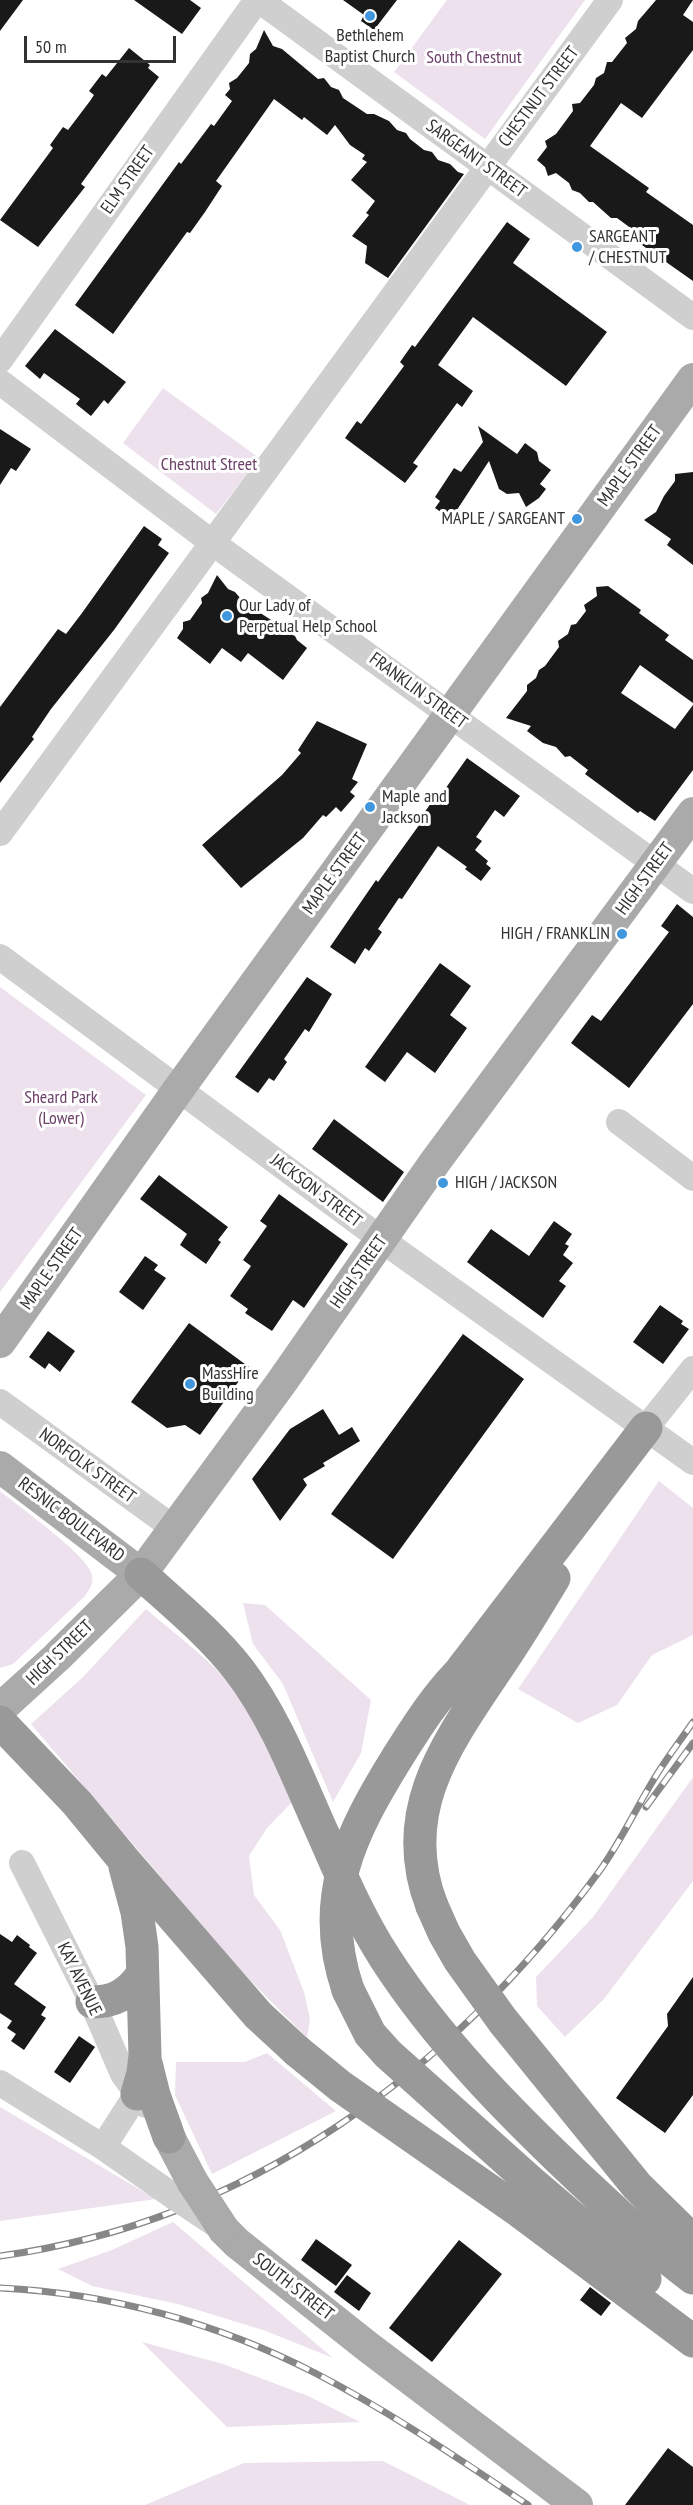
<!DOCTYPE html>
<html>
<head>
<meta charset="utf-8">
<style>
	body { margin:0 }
	#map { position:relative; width:693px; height:2505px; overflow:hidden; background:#fff; font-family:"PT Sans Narrow",sans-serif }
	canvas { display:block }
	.scale { position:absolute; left:24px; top:36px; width:152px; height:27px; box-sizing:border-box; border:3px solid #323232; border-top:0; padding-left:8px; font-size:18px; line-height:21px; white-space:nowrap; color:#323232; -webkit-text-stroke:4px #fff; paint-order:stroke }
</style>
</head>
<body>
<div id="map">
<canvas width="693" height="2505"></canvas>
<div class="scale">50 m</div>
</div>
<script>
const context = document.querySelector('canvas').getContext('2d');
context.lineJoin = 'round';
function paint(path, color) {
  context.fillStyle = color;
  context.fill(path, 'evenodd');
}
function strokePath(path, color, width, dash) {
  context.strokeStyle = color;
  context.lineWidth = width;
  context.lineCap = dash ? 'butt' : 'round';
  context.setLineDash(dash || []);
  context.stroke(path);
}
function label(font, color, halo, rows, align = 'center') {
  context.font = font + ' "PT Sans Narrow",sans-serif';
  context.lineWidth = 6;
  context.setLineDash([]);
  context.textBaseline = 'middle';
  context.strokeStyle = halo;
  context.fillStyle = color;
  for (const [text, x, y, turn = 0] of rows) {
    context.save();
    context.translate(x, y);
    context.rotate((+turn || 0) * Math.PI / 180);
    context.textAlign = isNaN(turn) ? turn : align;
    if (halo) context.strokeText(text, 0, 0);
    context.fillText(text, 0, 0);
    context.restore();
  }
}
paint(new Path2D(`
	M447,0h138l-100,139 -91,-67z
	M163,388l96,70 -43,56 -93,-71z
	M0,987l146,108 -146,197z
	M659,1481l34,27v127l-41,20 -35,50 -39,18 -60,-34z
	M0,1491c18,15 89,65 92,84 2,9 -3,14 -7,21l-72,68 -13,4z
	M243,1603l22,2 106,95 -10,53 -28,49 -50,-118 -30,-40z
	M146,1609c36,31 80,62 106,103 17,27 29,59 43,87l-28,29 -18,28 5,39 26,35 24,62 6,27 -3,19 -68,-69 -208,-245 52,-47z
	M693,1777v104l-89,118 -39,38 -28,-31 -1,-29 57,-60z
	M267,2053l69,58 -124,63 -37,-79 1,-33h69z
	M0,2107l156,92 -156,22z
	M173,2222l160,136 -67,-27 -88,-27 -86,-18 -34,-17 54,-19z
	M142,2342l81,22 85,32 52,26 -133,5z
	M383,2461l87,44h-325l99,-42z`), '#ede1ee');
paint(new Path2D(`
	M0,0h23l-23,31z
	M134,0h56l11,8 -19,26z
	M343,0h54l-23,30 -13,-9 3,-6z
	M656,0h37l-10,15 10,7v28l-51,68 -21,-15 -31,43 59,42 -3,4 47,33v56l-61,-43 4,-6 -19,-14h-6l-18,-16h-4l-9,-9 -8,-3 -3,-7 -13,-10 -8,3 -3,-9 -8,-7 10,-13 -2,-6 11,-7 17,-23 -1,-7 8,-1 14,-18 2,-7 8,-5 3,-11h5l15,-19 -2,-5 11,-9 2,-8z
	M264,30l9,16 9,3 36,30 6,-1 7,9 8,3 4,8 24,16h7l15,7 8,9 9,3 4,6 14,11 8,2 6,8 12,4 8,8 6,2 -76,104 -23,-15 2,-17 -15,-10 17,-21 -3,-2 9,-12 -24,-21 16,-18 -5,-3 3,-4 -15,-10 -15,-20 -8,10 -23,-18 -2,3 -28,-21 -58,82 6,5 -17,26 -15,21 -3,-1 -74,102 -38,-29 104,-143 2,2 30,-40 3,2 18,-25 -7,-6 5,-6 -1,-6 8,-5 12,-15 1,-9 6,-5z
	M129,48l21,17 -2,3 11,9 -78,107 4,3 -47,60 -38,-27 53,-72 -3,-3 13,-18 5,3 22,-29 4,-6 -5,-4 13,-17 4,3z
	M507,222l23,17 -17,24 94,69 -41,54 -93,-69 -35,48 35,26 -11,16 -5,-4 -44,60 5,3 -13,17 -60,-45 12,-17 4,3 43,-58 -4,-4 12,-17 3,2z
	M55,329l71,53 -18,22 -4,-4 -13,16 -15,-12 4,-5 -36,-26 -4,6 -15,-13z
	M478,426l39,28 8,-11 12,9 2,9 12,9 -11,14 6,5 -7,9 -13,9 -7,-14 -12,1 -8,-5 -10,-28 -38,58 -16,-11 5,-7 -5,-4 19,-29 7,4 22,-30z
	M0,429l31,20 -15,22 -5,-3 -11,17z
	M693,472v93l-26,-20 4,-6 -27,-19 12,-8 8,-16 11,-15v-7z
	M144,526l18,13 -4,6 11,8 -55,77 -63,79 -19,28 2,2 -34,44v-76l58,-78 8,5 16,-21z
	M217,575l11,14 7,3 6,7 10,3 3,7 25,16 4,6 12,5 2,4 10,8 -24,32 -35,-27 -7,9 -19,-14 -12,16 -33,-26 6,-9v-7l7,-2 12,-17 -1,-5 7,-5z
	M608,586l33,24 -2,3 30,22 -4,5 28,20v43l-53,-38 -19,28 54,36 18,-24v65l-38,51 -15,-10 -2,2 -53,-39 3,-4 -18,-14 -5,1 -9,-10 -13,-4 -16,-12 4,-5 -25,-8 21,-27v-6l9,-7 3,-8 6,-4 14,-19 -1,-6 10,-7 3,-9 5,-1 10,-13 -2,-6 13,-9 -1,-9z
	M317,721l50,23 -15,35 6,3 -8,10 5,4 -14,16 -5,-5 -10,10 -3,-2 -20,23 -62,50 -39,-43 80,-70 19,-22 -3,-3z
	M467,758l53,38 -16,21 -9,-7 -19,27 6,4 -7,9 13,11 -2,3 5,4 -10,13 -16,-12 2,-2 -29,-21 -36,53 -3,-1 -21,31 4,3 -13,19 -4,-3 -10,16 -25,-17 46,-67 2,2 44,-61 -2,-2 15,-22 3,2z
	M677,904l16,13v87l-64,84 -58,-45 21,-28 9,6 68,-89 -8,-6z
	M440,963l31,23 -21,29 17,13 -32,45 -28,-21 -22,30 -20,-15z
	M307,977l25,17 -23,38 -4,-3 -21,30 3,3 -13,19 -5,-3 -11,15 -23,-16z
	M334,1119l70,53 -21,30 -71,-53z
	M159,1175l69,52 -10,13 3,2 -15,22 -26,-19 7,-11 -47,-35z
	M279,1194l69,50 -44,64 -11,-8 -21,31 -27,-18 3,-4 -18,-13 21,-30 -8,-6 24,-34 -7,-5z
	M554,1221l18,13 -7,10 4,2 -6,9 10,8 -14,18 7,5 -23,32 -76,-56 24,-33 38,27z
	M145,1256l13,9 -4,5 12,8 -23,32 -24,-18z
	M660,1305l23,16 -2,3 8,5 -26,35 -30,-22z
	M189,1323l60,44 -49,68 -15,-10 -18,3 -36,-26z
	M48,1331l27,20 -15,21 -11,-9 -4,6 -16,-12z
	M463,1334l61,45 -131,180 -62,-45z
	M323,1409l16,26 13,-8 8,14 -37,22 2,3 -22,13 4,6 -27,36 -28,-42 38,-50z
	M0,1934l12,8 5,-7 13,10 -1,2 8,6 -23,31 32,23 -5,8 5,3 -22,32 -13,-9 5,-7 -9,-6 5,-7 -12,-8z
	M693,1977v118l-28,38 -49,-35 52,-72 -1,-12z
	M79,2036l16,11 -25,36 -16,-11z
	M316,2239l36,26 -16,21 -35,-26z
	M459,2240l43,34 -70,88 -43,-34z
	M347,2275l24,18 -12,18 -25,-19z
	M590,2287l21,16 -10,13 -21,-16z
	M668,2448l25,19v38h-68z`), '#191919');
strokePath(new Path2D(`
	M259,0l434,317
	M0,360l257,-360
	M0,382l214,162 479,347
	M0,833c205,-276 405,-556 610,-833
	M0,957l400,296 293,209
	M619,1122l74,56
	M0,1402l175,127
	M646,1428l47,-59
	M22,1863l70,139 31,72 23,31
	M0,2083l103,64 73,51
	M103,2147l34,-53`), '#cfcfcf', 26);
strokePath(new Path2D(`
	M0,1342l178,-252 515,-711
	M0,1467l141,107
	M0,1709l56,-51 85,-84 140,-191 154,-221 258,-349
	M169,2137l23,44
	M224,2230l13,13 131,104 209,158`), '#aaa', 32);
strokePath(new Path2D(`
	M141,1574c33,30 70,60 98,96 38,50 59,109 85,166
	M0,1722l77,81 46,56 135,156 39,36
	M125,1867l12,45 5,35 3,109 -2,17 -6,21
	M432,1906c-37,-95 16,-164 66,-239 20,-29 38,-59 56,-89
	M348,1990c-31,-91 2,-156 49,-232 19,-30 37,-59 62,-85l187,-245
	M92,2002c21,0 37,-8 49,-26
	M146,2063l8,32 15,42`), '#999', 33);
const rail = new Path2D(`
	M646,1807l47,-64
	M0,2256c249,-34 452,-185 598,-383 22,-30 37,-63 56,-94 12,-20 26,-38 39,-57
	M0,2288c109,5 218,35 315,85 74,38 144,86 213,132`);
strokePath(rail, '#878787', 7);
strokePath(rail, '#fff', 4.5, [14]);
strokePath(new Path2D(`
	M176,2198l42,28`), '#cfcfcf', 26);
strokePath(new Path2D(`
	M192,2181l32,49`), '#aaa', 32);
strokePath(new Path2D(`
	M324,1836c18,42 36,83 61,122 53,82 124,154 195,221 37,34 73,69 113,99
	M432,1906l12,27 16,28 43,60 134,165 56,55
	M348,1990l22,44 18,20 143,128 114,97
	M297,2051l43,35 179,125 174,130`), '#999', 33);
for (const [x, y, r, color] of [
	[370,16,6,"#4097dd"],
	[577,247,6,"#4097dd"],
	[577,519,6,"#4097dd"],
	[227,616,6,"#4097dd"],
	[370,807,6,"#4097dd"],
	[622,934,6,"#4097dd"],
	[443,1183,6,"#4097dd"],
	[190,1384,6,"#4097dd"]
]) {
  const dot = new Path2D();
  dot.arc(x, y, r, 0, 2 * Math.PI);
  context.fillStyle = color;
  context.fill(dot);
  strokePath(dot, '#fff', 2);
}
label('18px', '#323232', '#fff', [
	["Bethlehem",370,36,"center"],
	["Baptist Church",370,57,"center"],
	["SARGEANT",589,237],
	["/ CHESTNUT",589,258],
	["MAPLE / SARGEANT",565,519,"right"],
	["Our Lady of",239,606],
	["Perpetual Help School",239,627],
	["Maple and",382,797],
	["Jackson",382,818],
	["HIGH / FRANKLIN",610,934,"right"],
	["HIGH / JACKSON",455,1183],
	["MassHire",202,1374],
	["Building",202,1395]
], 'left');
label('18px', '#6c416a', '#fff', [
	["South Chestnut",474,58],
	["Chestnut Street",209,465],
	["Sheard Park",61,1098],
	["(Lower)",61,1119]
]);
label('18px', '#323232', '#fff', [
	["CHESTNUT STREET",539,97,-53],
	["SARGEANT STREET",476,159,36],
	["ELM STREET",128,180,-55],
	["MAPLE STREET",630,466,-54],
	["FRANKLIN STREET",418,691,36],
	["MAPLE STREET",335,874,-54],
	["HIGH STREET",645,879,-54],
	["JACKSON STREET",316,1191,37],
	["MAPLE STREET",52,1269,-55],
	["HIGH STREET",359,1272,-55],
	["NORFOLK STREET",87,1466,36],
	["RESNIC BOULEVARD",71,1520,37],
	["HIGH STREET",60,1653,-44],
	["KAY AVENUE",79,1979,64],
	["SOUTH STREET",293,2287,38]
]);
</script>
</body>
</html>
